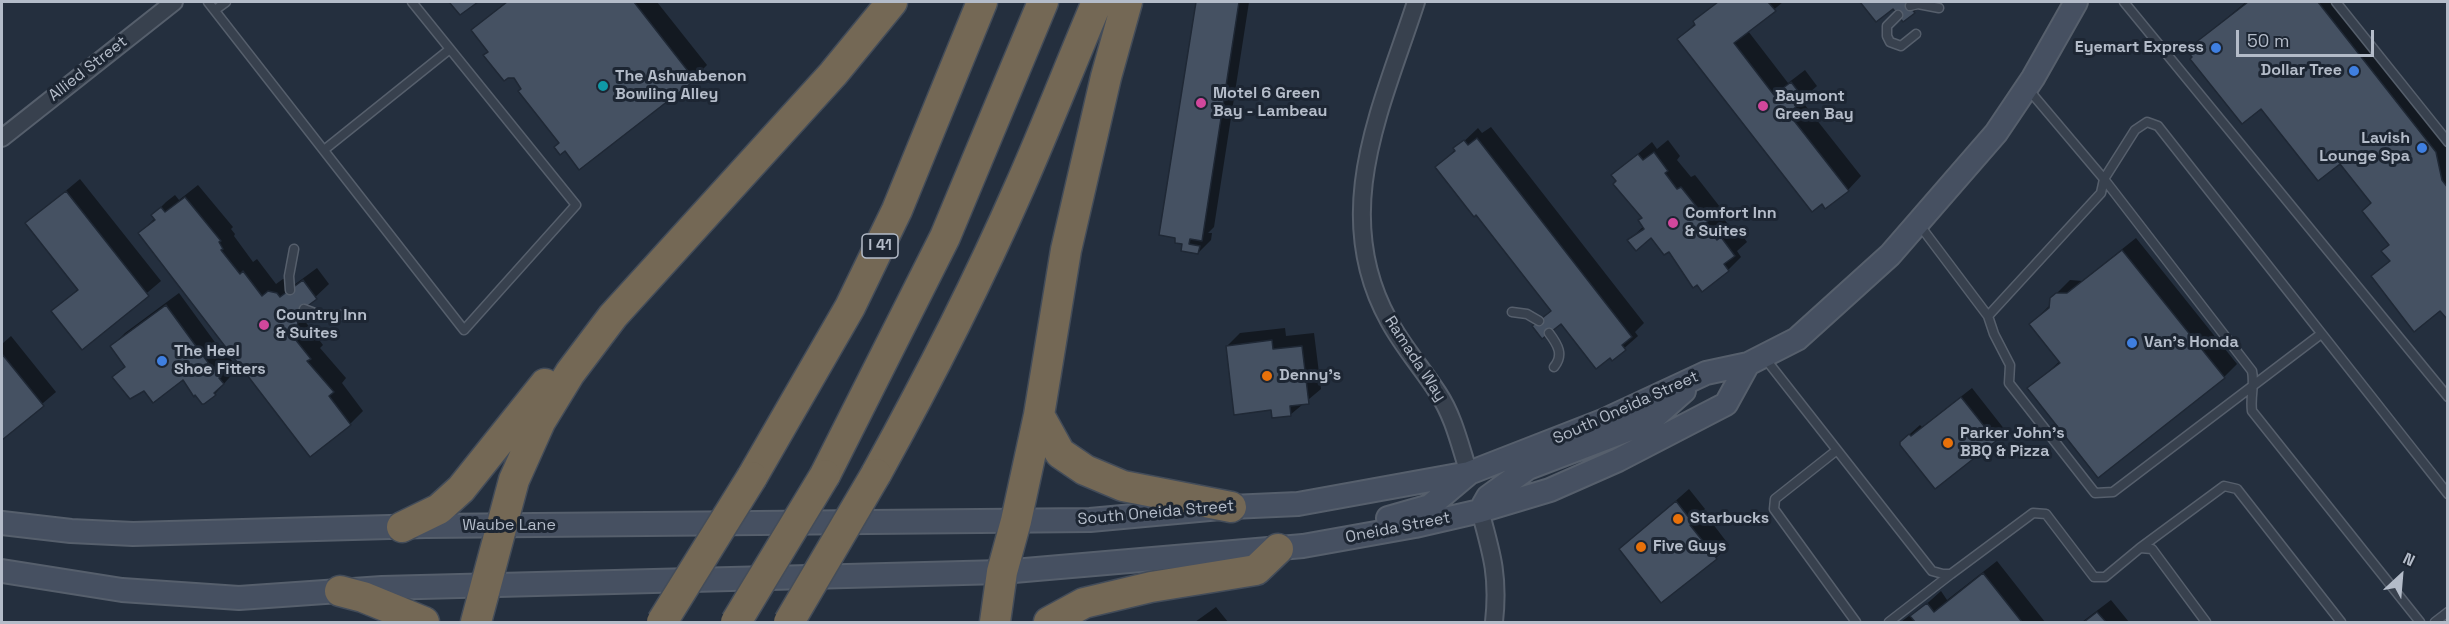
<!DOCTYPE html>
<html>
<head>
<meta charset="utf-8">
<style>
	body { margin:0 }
	#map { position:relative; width:2449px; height:624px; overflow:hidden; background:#242f3e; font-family:"Space Grotesk",sans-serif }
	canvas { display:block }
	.frame { position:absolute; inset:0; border:3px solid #b4bcc9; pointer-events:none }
	.north { position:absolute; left:2371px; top:546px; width:60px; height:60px; -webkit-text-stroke:4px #1d2633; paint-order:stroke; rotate:26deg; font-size:16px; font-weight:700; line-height:24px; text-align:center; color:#b4bcc9 }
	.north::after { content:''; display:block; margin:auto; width:21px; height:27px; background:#b4bcc9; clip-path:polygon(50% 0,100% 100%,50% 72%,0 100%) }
	.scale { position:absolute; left:2236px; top:30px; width:138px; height:27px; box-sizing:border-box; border:3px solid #b4bcc9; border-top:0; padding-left:8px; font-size:18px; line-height:21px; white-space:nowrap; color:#b4bcc9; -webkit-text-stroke:4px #1d2633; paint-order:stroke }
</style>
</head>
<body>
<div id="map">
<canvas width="2449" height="624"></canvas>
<div class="frame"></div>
<div class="north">N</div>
<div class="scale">50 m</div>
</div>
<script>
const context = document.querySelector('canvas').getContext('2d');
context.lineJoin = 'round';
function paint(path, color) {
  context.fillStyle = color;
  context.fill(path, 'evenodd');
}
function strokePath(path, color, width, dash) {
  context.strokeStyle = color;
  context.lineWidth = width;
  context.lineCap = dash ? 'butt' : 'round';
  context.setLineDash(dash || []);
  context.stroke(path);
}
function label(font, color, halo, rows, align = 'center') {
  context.font = font + ' "Space Grotesk",sans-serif';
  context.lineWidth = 6;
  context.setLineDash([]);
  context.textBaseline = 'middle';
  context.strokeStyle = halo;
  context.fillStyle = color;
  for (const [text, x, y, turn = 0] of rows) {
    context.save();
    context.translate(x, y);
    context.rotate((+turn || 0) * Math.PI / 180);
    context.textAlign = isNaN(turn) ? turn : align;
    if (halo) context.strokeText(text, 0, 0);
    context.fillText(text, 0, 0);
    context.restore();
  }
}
paint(new Path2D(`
	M506,2h151l50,63 -13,13 -114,90 -62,-87 -29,-30 -16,-21z
	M1197,2h52l-35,225 -6,6h4l-1,7 -13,13 -21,-16 -16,-3z
	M1717,2h66l-35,29 40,52 17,-13 12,16 -16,14 60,76 -13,14 -169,-151z
	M1862,2h62l-10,10 -21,-5 -17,13z
	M2246,2h95l107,135v180l-7,-8 -68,-33 18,-16 -1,-16 -18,-42 -32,-40 -79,-55 -67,-50 -6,-7z
	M1491,127l153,196 -9,9 3,4 -26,23 -51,-37 -27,4 18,-16 -75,-97 -40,-46 41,-39 4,5z
	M1668,140l12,16 -3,4 14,17 4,-2 25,32 -3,3 14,18 4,-3 12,17 -10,9 4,6 -13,13 -59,-20 -17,-14 -23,4 15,-14 -1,-9 -30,-42 39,-33 5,7z
	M80,179l81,102 -79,67 -29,-37 26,-23 -52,-65z
	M198,185l35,42 -2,2 4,5 -1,2 19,26 4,-3 19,25 7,-5 7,1 4,5 23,-17 12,16 -21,20 2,3 -1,8 -5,5 19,25 -3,3 26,30 -4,5 21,28 -13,13 -210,-191 15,-15 -2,-3 13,-13 9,-7 4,5z
	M2136,238l101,126 -13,13 -195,12 31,-28 -29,-37 19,-19 1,-6 19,-19 12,1z
	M179,293l46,63 2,-1 6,7 -2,2 5,6 -21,24 -31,-16 -40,11 -30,-11 12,-13 -14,-19 13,-13z
	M1285,328l1,8 28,-3 7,56 -31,26 -63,-69 13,-13z
	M11,336l45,56 -54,46v-94z
	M1972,388l33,42 -70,57 -34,-45 19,-17 2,2z
	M1689,489l16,20 -2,2 26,34 -13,13 -95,-9z
	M1997,561l48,61h-144l9,-7 2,2 29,-26 6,9z
	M2111,600l18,22h-47z
	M1216,607l12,15h-33z`), '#0007');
const building = new Path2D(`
	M449,2h29l-18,13z
	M507,2h127l61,78 -116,90 -14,-19 -5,4 -6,-8 5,-4 -41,-52 3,-2 -7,-11h-6l-4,3 -21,-26 5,-3 -17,-22z
	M1196,2h43l-37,239 -12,-2 -1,5 11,2 -2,8 -17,-3 1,-7 -7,-1v-5l-16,-3z
	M1718,2h50l8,9 -42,32 40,52 17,-13 14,18 -17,13 61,78 -24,18 -3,-5 -10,8 -135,-173 18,-14 -2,-4z
	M1860,2h46l9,11 -12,9 -10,-13 -17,13z
	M2248,2h70l118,150 6,28 6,8v132l-8,-9 -26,21 -43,-56 19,-15 -9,-10 8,-6 -27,-34 9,-8 -31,-39 -22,17 -57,-72 -19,15 -52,-65 2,-2 -6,-7z
	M1477,138l155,199 -10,8 4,5 -14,11 -2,-3 -14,11 -35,-45 -19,15 -10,-13 19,-15 -75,-96 -2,2 -39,-50 20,-16 -2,-3 11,-8 4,5z
	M1654,152l14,19 -3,2 12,16 4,-2 27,34 -3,3 12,16 4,-3 14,19 -11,8 5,7 -27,21 -5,-7 -4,3 -24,-36 -5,3 -13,-17 -15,13 -9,-11 17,-11 -6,-9 4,-2 -29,-34 3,-3 -5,-6 27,-21 5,6z
	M66,191l83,105 -67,54 -31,-39 27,-21 -53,-67z
	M185,197l36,44 -2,1 4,7 -2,1 19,24 3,-3 19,25 6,-5 9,2 3,4 23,-17 14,19 -23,17 4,5 -1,8 -6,5 20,25 -4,2 27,31 -5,4 22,29 -41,32 -172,-224 17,-13 -4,-5 10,-8 4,5z
	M2122,250l103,128 -127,100 -71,-90 33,-25 -31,-39 20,-16 1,-10 6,-5h11z
	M166,305l46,63 2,-1 7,10 -2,1 5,6 -10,9 2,2 -12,9h-2l-7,-9 -1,2 -11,-17 -30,23 -9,-12 -14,8 -18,-22 13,-10 -15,-21z
	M1272,340l1,9 29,-3 7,58 -19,2 1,10 -19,2 -1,-8 -37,5 -8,-69z
	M2,354l42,52 -42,34z
	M1961,397l35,44 -61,48 -35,-44v-3l9,-8 2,2z
	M1676,501l17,22 -3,2 27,34 -56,44 -42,-54z
	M1983,573l39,49h-107l-5,-6 17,-13 7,9z
	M2097,612l9,10h-22z`);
paint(building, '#455162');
strokePath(building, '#1f2835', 1.5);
const lane = new Path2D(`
	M208,2l256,328 112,-125 -164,-203
	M2124,2l324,395
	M2336,2l112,140
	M1910,6l8,-2 21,4
	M215,10l11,-8
	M1898,15l-11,11v10l3,6 11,4 15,-12
	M324,150l126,-101
	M1918,223l70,93 113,-123 3,-14 -76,-90
	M290,290l-1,-14 5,-27
	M304,309l16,6h26
	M1512,312l15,2 12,7
	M1988,316l6,18 16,31 -1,18 86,110 18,-1 208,-158
	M1549,333c9,12 15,22 5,34
	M1764,357l168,214 11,3h8l82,-61 13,1 48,63h11l35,-29 12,1 54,73
	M1837,450l-62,49 -1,10 82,113
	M2140,548l84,-62 13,3 104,133
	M1889,622l62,-48
	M2420,622l-168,-211c-2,-15 3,-26 0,-40l-148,-192 31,-49 12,-8 11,4 290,368
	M2435,622l13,-10`);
const street = new Path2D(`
	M1416,2c-34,105 -87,211 -27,319 14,26 33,47 49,72 16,24 22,53 31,80
	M2,138l172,-136
	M1480,511c12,43 19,66 14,111`);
const secondary = new Path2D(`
	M1480,511l8,-14 40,-29 121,-46 35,-31
	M1388,518l42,-12 38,-32
	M2,523l69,8 62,3 293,-8 664,-6 141,-13 67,-3 171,-31 136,-53 101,-47 42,-9 49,-25 93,-84 106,-122 37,-55 43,-76
	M2,571l120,19 117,8 143,-10 620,-16 301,-26 112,-20 65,-15 70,-21 68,-30 108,-56 22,-40`);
const highway = new Path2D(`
	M1039,415l21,38 25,17 38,16 108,21
	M876,474c52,-94 101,-190 144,-288 27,-61 51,-123 77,-184
	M825,475l120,-238 98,-235
	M752,477l98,-170 47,-97 85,-208
	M402,527l37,-18 22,-20 84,-105
	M340,591l23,6 61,25
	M476,622l38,-142 26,-58 30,-49 43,-57 220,-242 59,-72
	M995,622l7,-50 14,-51 23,-106 27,-165 40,-173 21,-75
	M1049,622l35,-19 67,-16 105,-17 22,-21`);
strokePath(lane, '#565f6c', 11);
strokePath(street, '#565f6c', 20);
strokePath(secondary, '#565f6c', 26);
strokePath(highway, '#434c59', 33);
strokePath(lane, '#38414e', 8);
strokePath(street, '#38414e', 16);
strokePath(secondary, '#465061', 22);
strokePath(highway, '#746855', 30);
const highwayBridge = new Path2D(`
	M662,622l90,-145
	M736,622l89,-147
	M789,622l87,-148`);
strokePath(highwayBridge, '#434c59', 33, []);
strokePath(highwayBridge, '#746855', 30);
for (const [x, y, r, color] of [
	[2216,48,6,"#3f7fe0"],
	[2354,71,6,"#3f7fe0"],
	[603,86,6,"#0f9aa8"],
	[1201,103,6,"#d1479c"],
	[1763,106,6,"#d1479c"],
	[2422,148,6,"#3f7fe0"],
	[1673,223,6,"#d1479c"],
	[264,325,6,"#d1479c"],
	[2132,343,6,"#3f7fe0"],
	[162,361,6,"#3f7fe0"],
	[1267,376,6,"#e8710a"],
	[1948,443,6,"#e8710a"],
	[1678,519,6,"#e8710a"],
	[1641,547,6,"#e8710a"]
]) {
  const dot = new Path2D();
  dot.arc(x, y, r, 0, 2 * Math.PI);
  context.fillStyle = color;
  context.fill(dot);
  strokePath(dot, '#1d2633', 2);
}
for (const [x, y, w] of [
	[880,246,36]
]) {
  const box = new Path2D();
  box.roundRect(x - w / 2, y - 12, w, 24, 4.5);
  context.fillStyle = '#1d2633';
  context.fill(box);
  strokePath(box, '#b4bcc9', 1.5);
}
label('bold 15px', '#b4bcc9', null, [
	["I 41",880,246]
]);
label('bold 16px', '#b4bcc9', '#1d2633', [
	["Eyemart Express",2204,48,"right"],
	["Dollar Tree",2342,71,"right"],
	["The Ashwabenon",615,77],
	["Bowling Alley",615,95],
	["Motel 6 Green",1213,94],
	["Bay - Lambeau",1213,112],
	["Baymont",1775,97],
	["Green Bay",1775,115],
	["Lavish",2410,139,"right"],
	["Lounge Spa",2410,157,"right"],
	["Comfort Inn",1685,214],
	["& Suites",1685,232],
	["Country Inn",276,316],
	["& Suites",276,334],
	["Van's Honda",2144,343],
	["The Heel",174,352],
	["Shoe Fitters",174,370],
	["Denny's",1279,376],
	["Parker John's",1960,434],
	["BBQ & Pizza",1960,452],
	["Starbucks",1690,519],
	["Five Guys",1653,547]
], 'left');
label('16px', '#b4bcc9', '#1d2633', [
	["Allied Street",88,69,-38],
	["Ramada Way",1415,359,57],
	["South Oneida Street",1626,408,-24],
	["South Oneida Street",1156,513,-5],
	["Waube Lane",509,526],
	["Oneida Street",1398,528,-11]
]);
</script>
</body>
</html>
